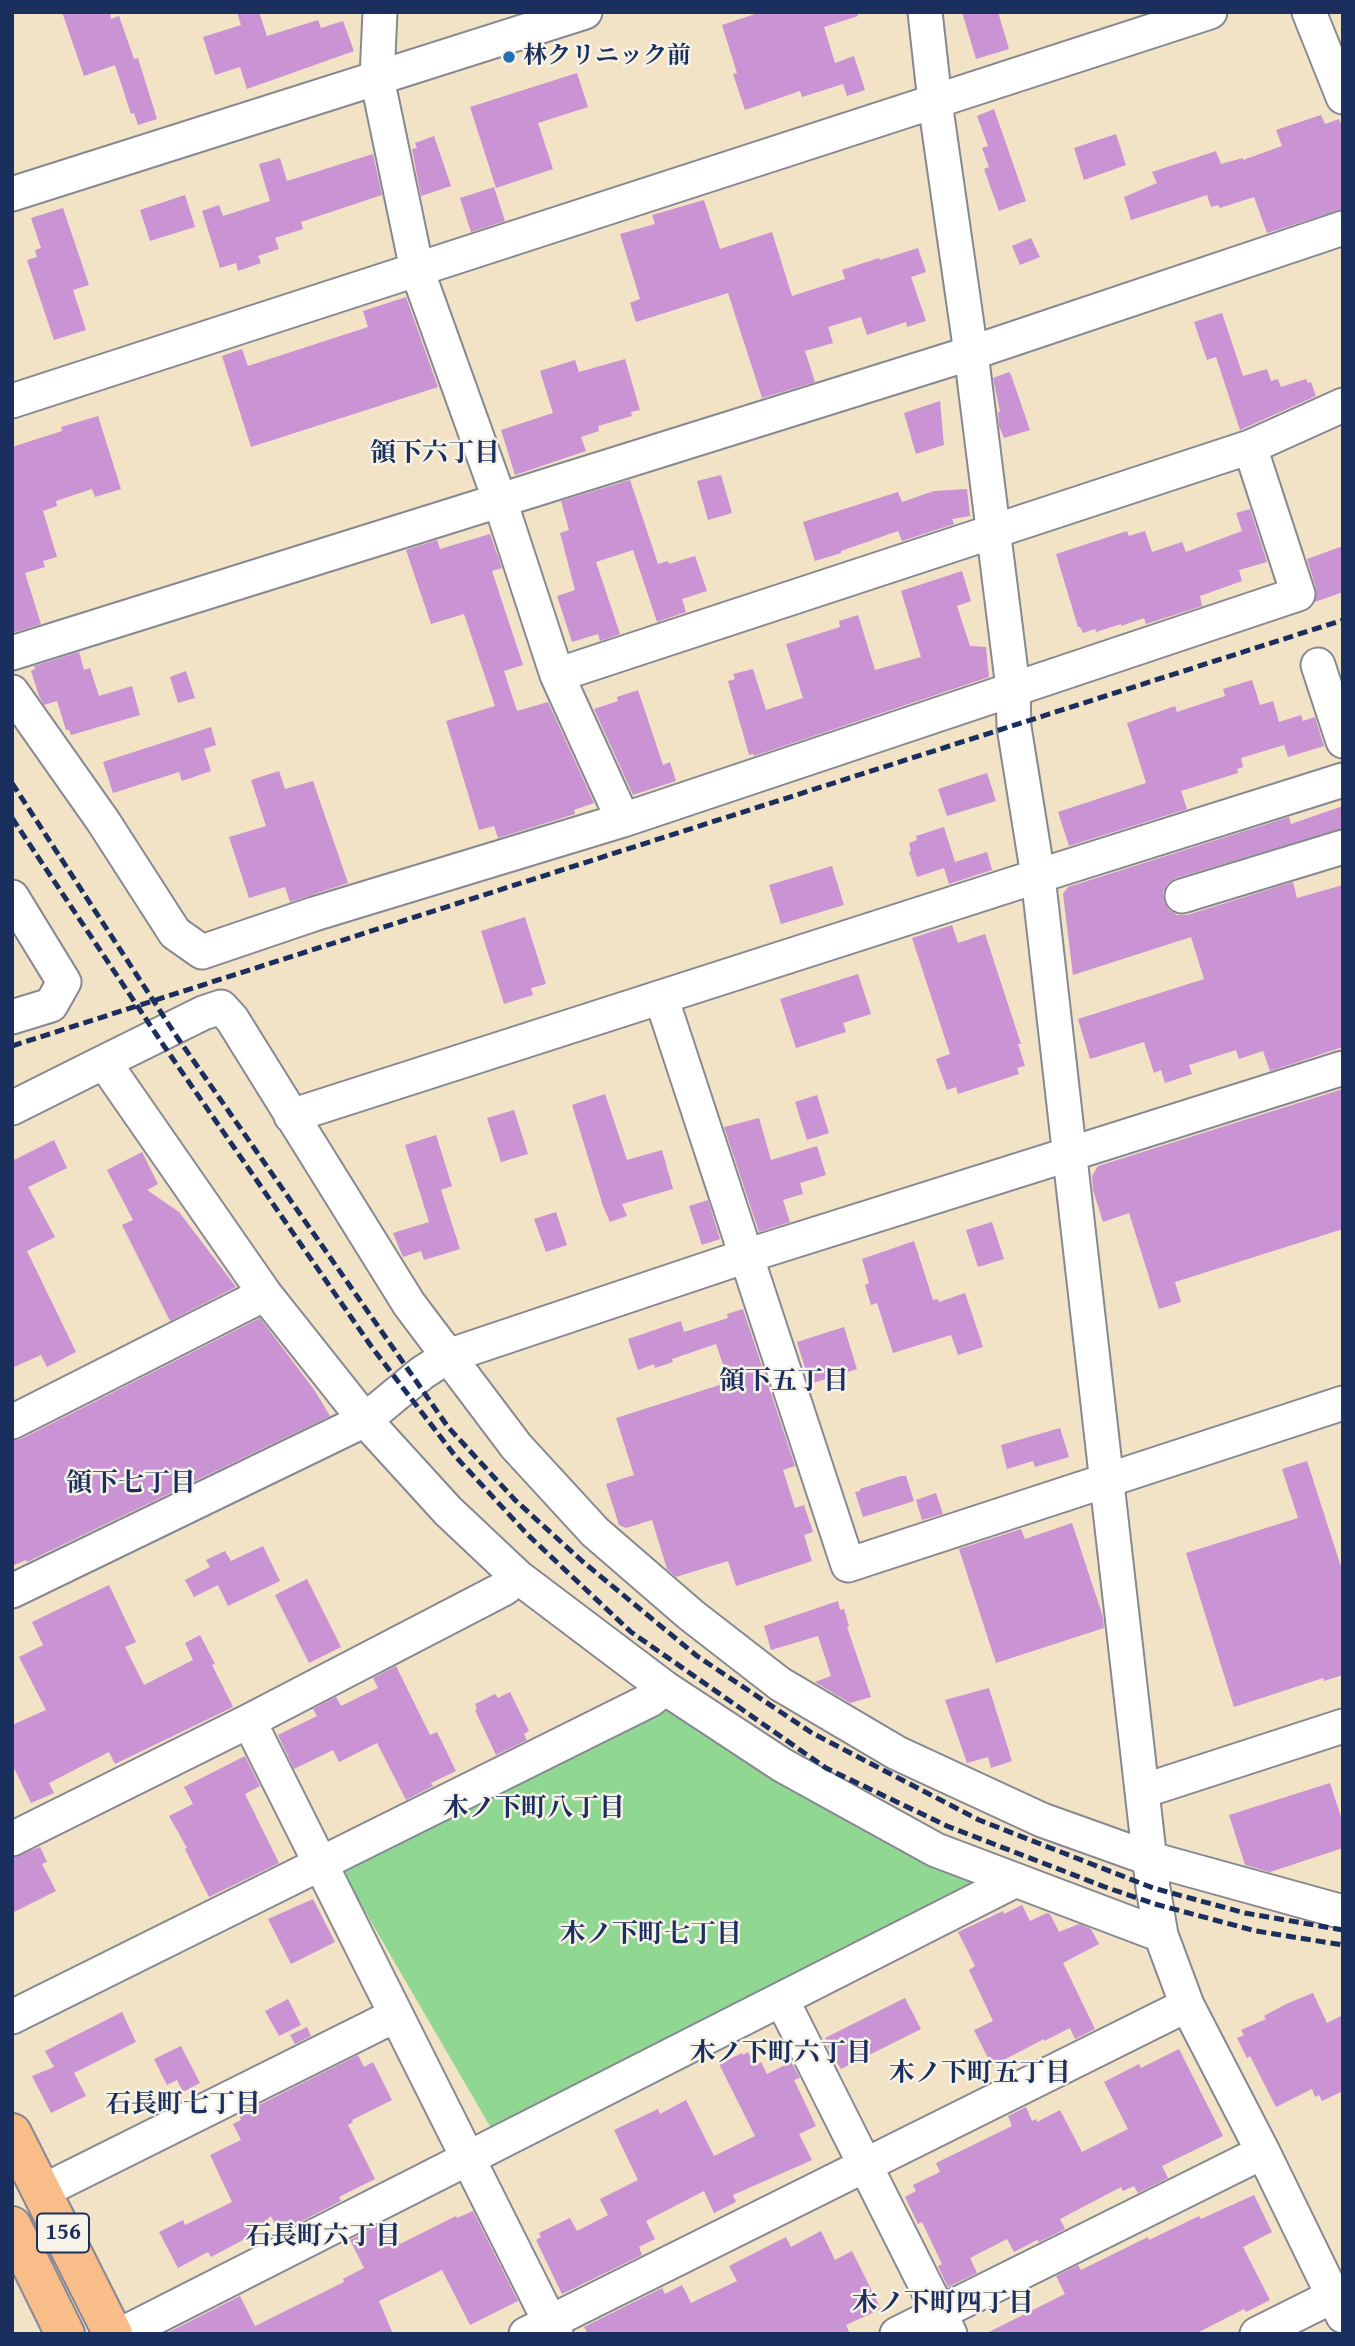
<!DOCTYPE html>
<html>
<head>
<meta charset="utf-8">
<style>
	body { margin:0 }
	#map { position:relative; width:1355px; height:2346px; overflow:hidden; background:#f2e2c6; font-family:"Gentium Book Plus",serif }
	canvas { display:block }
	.frame { position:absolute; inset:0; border:14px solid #1b2f5e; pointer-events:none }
</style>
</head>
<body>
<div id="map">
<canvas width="1355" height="2346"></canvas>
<div class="frame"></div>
</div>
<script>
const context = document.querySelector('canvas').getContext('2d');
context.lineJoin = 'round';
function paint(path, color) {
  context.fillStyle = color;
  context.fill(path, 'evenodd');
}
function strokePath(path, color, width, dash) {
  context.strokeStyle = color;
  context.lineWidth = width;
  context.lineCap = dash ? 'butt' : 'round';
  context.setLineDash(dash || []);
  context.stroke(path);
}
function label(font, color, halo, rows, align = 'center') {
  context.font = font + ' "Gentium Book Plus","Noto Serif JP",serif';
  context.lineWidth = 5;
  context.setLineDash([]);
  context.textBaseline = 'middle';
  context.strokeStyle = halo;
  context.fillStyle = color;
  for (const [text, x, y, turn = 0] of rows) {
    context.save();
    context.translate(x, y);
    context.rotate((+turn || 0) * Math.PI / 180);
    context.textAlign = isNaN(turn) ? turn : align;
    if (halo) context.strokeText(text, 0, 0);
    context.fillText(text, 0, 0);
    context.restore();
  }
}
paint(new Path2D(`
	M668,1710l311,172 -488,246 -150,-258z`), '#90d892');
paint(new Path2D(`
	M62,12h48l1,7 8,-3 15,43 4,-1 19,61 -19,6 -4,-12 -3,1 -16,-49 -31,11z
	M237,12h22l8,24 51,-16 3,8 22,-7 11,30 -107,38 -7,-22 -25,8 -12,-38 38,-12z
	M761,12h96l1,4 -34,11 11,36 19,-7 11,34 -18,6 -4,-12 -41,13 -2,-6 -55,19 -12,-36 4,-1 -15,-48z
	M962,12h36l11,37 -33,10z
	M577,73l11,34 -50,16 15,46 -57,19 -26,-81z
	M994,109l32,92 -27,10 -15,-42 5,-2 -7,-19 6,-2 -11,-30z
	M1321,115l4,9 14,-5 4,10v80l-76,24 -13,-36 -34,11 -2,-3 -7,2 -4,-12 -76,25 -7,-23 33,-14 -5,-11 64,-21 5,13 22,-6v2l39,-14 -6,-16z
	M1116,134l10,31 -42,15 -10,-32z
	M434,136l17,50 -30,10 -9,-47 5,-1 -2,-5z
	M373,154l9,41 -81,27 2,7 -28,9 4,11 -21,7 3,7 -23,8 -2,-8 -16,5 -18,-57 17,-6 4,11 47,-15 -11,-37 21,-6 7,23z
	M494,187l11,34 -34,11 -11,-34z
	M185,195l10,32 -45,14 -10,-31z
	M704,200l16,49 52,-17 20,64 53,-17 -3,-9 37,-12 1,2 38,-12 8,24 -15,5 15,44 -19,6 -1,-5 -39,13 -6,-18 -33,10 5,16 -28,8 10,31 -53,16 -34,-105 -92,29 -6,-19 10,-4 -20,-65 35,-10 -3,-9z
	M63,208l26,77 -16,5 13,40 -32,10 -27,-80 10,-3 -2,-7 6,-2 -10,-30z
	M1031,238l9,19 -20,8 -8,-19z
	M406,297l32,90 -187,60 -29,-91 20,-7 6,17 120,-39 -5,-16z
	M1222,313l21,63 24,-7 4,12 7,-2 3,8 25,-8 2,4 3,-1 5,14 -76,34 -24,-73 -9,3 -13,-38z
	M625,359l15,51 -9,2 1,4 -34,10 1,5 -18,6 5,14 -71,24 -14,-45 52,-17 -13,-42 35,-11 4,12z
	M1009,372l2,3 19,55 -26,8 -5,-12 -1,-14h2l-7,-34z
	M940,401l4,44 -28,9 -12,-41z
	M98,416l23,73 -26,8 -3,-8 -36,12 1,5 -14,5 14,46 -14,4 2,6 -20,6 16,51 -29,9v-186l50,-16 -1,-4z
	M721,475l11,38 -24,7 -11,-39z
	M630,480l28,84 10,-3 1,3 26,-8 12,35 -25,8 4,13 -29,10 -24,-72 -37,12 24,72 -20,7 -2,-7 -26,8 -15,-46 18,-6 -15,-57 9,-3 -8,-29z
	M967,489l3,27 -18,3 2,5 -52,17 -4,-10 -57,20v2l-26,8 -12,-39 95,-30 4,10 32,-11z
	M1250,509l17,53 -28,8 3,11 -42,15 2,10 -56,18 -2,-6 -23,8v-2l-25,8 -1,-3 -12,4 -3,-6h-2l-22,-73 71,-23 2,5 16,-5 7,21 30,-10 4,10 56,-21 -6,-18z
	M490,534l12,34 -10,3 31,94 -19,6 13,40 31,-9 46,101 -20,7 1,4 -77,24 -4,-12 -15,4 -33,-109 49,-15 -31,-92 -33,10 -25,-74 31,-10 3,9z
	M1343,546v46l-28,10 1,-14 -9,-29z
	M962,571l9,30 -14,5 13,40 16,1 3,30 -235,79 -1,-2 -4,1 -21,-74 7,-2 -2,-5 20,-5 13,41 37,-12 -17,-54 54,-17 -1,-6 19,-6 17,55 46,-13 -20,-66z
	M79,652l5,18 6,-2 9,28 33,-10 8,29 -69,20 -2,-5h-3l-9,-29 -13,4 -5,-9 -8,-25 4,-2 -1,-3z
	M186,671l9,27 -17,5 -8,-26z
	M1252,680l8,25 13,-4 6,21 22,-7 2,6 12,-4 9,29 -36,11 -4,-12 -43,13 2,9 -6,2 1,4 -57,18 6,18 -118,37 -11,-34 88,-29 -19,-60 48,-17 2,6 48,-16 -2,-7z
	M638,690l25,75 7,-3 6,19 -43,14 -39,-86 24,-8 -1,-4z
	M211,727l5,18 -12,4 7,22 -29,10 -3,-9 -66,21 -10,-31z
	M279,771l6,18 28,-8 35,102 -58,19 -5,-15 -36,11 -20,-61 37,-11 -15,-46z
	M987,773l9,28 -49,15 -9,-27z
	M1343,806v22l-167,50 -8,5 -5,9 1,10 5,8 8,5h10l106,-33 4,16 46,-13v162l-73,24 -7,-20 -24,8 -3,-9 -47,15 3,9 -27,9 -4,-13 -7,3 -10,-31 -54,17 -12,-40 126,-40 -13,-42 -118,38 -10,-81 5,-7 221,-70 2,7z
	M944,827l11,35 32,-10 5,18 -43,14 -5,-16 -27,9 -8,-25 2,-1 -2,-8 8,-3 -1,-4z
	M832,866l12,39 -63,19 -12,-39z
	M525,917l21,67 -15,4 2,7 -29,9 -23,-73z
	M952,925l6,18 27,-9 36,110h-3l7,22 -8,2 2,6 -61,20 -2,-7 -9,3 -11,-31 14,-5 -38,-116z
	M858,974l13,40 -28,9 3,9 -50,16 -16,-49z
	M1343,1089v140l-168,53 6,20 -22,7 -30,-96 -26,9 -10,-32 -1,-14 6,-10z
	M605,1094l22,66 35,-10 11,39 -51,15 5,12 -17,6 -7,-16 -31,-101z
	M817,1095l12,38 -22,7 -12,-38z
	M514,1110l14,44 -27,8 -14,-44z
	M759,1118l12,42 46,-14 9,29 -26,8 3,11 -20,6 7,22 -31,10 -35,-105z
	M436,1135l16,51 -11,4 19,59 -36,11 -3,-9 -18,6 -10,-24 36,-11 -24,-77z
	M54,1140l13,28 -39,19 27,50 -28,14 49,101 -29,15 -6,-12 -29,13v-211l2,3z
	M142,1152l16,32 -11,6 32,22 57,75 -66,34 -48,-96 11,-5 -26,-50z
	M708,1200l12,39 -18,6 -13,-39z
	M556,1212l11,33 -21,7 -12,-33z
	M992,1222l12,37 -26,8 -12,-37z
	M914,1241l19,59 5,-1 1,3 26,-9 18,54 -25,8 -7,-20 -58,18 -16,-50 -6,2 -6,-20 4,-2 -7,-24z
	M743,1309l52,157 -12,4 12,38 9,-3 9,27 -9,3 8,26 -76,25 -8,-25 -52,16 -9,-8 -15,-49 -26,8 -7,-3 -13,-41 28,-9 -18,-57 113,-36 -13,-38 -44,15 1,3 -18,6 -1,-4 -16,6 -10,-31 53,-18 3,11 44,-14 -1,-4z
	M260,1318l55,73 15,25 -303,146 -1,-2 -14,6v-125l9,-2z
	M844,1327l13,42 -47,15 -13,-42z
	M1060,1428l9,29 -34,10 -2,-6 -26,8 -6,-24z
	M1307,1461l36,112v102l-19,6 -1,-3 -89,29 -48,-154 112,-35 -16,-49z
	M901,1476h5l8,25 -51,16 -8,-25 5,-1v-2z
	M936,1493l7,21 -21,6 -6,-20z
	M1072,1523l31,94 1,11 -108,35 -37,-114 62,-20 4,10z
	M263,1546l17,35 -52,25 -10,-21 -24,12 -9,-17 25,-13 -4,-7 19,-9 6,10z
	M307,1579l34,68 -32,16 -34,-68z
	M109,1585l27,57 -11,5 19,38 49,-25 -8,-17 15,-8 15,29 -3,1 21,42 -118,57 -6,-12 -60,31 5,10 -23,10 -19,-39v-39l34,-15 -27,-53 24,-12 -11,-23z
	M838,1601l2,9 4,-1 5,17 -2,1 24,70 -21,6 -35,-21 16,-6 -13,-40 -47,14 -7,-24z
	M396,1666l34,69 7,-3 19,39 -25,12 2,3 -27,14 -29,-57 -38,19 -6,-12 -39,19 -16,-34 39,-19 -4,-7 23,-12 5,9 37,-18 -5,-10z
	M989,1688l23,73 -21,7 -3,-11 -21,6 -22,-63z
	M510,1692l19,39 -5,3 3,6 -31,15 -21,-45 2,-1 -2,-5 20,-10 3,4z
	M245,1756l15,30 -15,8 34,69 -70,34 -24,-48 2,-1 -18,-32 24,-12 -9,-17z
	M1330,1783l13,40v25l-73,24 -25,-7 -16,-50z
	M40,1847l7,15 -5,2 14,27 -44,22v-55z
	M313,1899l22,43 -44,22 -23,-45z
	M1022,1905l8,16 17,-8 3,1 9,18 20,-8 12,5 8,15 -36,19 32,66 -20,10 -5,-11 -26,13v-2l-52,27 -18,-36 19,-9 -24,-51 6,-4 -17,-34 45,-21 1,3z
	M1313,1993l14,30 16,-8v76l-21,10 -3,-6 -4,2 -3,-8 -36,18 -26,-51 -3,2 -10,-20 7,-3 -3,-5 25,-11 -2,-3 22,-12z
	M905,1998l16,31 -80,40 -15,-25 2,-1 -3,-5z
	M288,1999l13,26 -22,11 -14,-25z
	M122,2012l14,30 -62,31 12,23 -35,17 -19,-37 22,-9 -9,-16z
	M307,2027l4,9 -16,8 -5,-9z
	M181,2046l19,37 -17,9 -6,-12 -10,5 -13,-26z
	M1179,2049l44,87 -61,30 6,12 -30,15 -4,-7 -11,5 -2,-4 -61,32 5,10 -26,13 -2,-2 -23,12 -7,-13 -37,19 7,15 -29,14 -10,-21 4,-2 -20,-42 -4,2 -13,-27 11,-6 -3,-6 27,-13 -4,-9 76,-37 -4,-10 18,-9 6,14 4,-2 1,3 23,-12 22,42 46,-23 -24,-47 35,-18 2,4z
	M748,2052l7,14 6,-4 6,12 24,-12 9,16 -6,2 22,46 -17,8 13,26 -79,35 3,7 -22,11 -10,-22 -58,30 9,18 -16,8 3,8 -80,39 -26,-54 5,-3 -2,-4 31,-15 7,13 31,-16 -8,-16 38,-19 -24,-50 44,-21 2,5 26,-14 28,56 41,-20 -36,-72 23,-11 1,2z
	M358,2055l6,12 9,-5 19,38 -40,20 1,2 -5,3 27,54 -36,18 2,4 -59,30 -1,-2 -3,1 -7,-14 -28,24 -32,17 -3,-5 -30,16 -19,-36 24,-12 2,5 47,-23 -22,-47 31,-15 -8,-16 8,-4 -2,-5z
	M1254,2195l18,37 -29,15 27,53 -24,12 -2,-3 -49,25h-210l80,-40 -9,-18 22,-11 3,5 67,-33 1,3 50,-24 2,3z
	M473,2211l45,90 -48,24 -28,-55 -63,31 14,33h-228l75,-38 15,30 89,-44 -1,-3 21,-11 -14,-28 32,-17 6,11 6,-3 6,13 56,-28 1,2z
	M821,2231l14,29 17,-9 29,58 -35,16 4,9h-262l-4,-7 78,-39 3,6 17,-9 9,18 46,-22 -8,-15 57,-29 5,10z`), '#c993d4');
const minor = new Path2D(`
	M380,12l-3,66 40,192 83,231 57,174 66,145
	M925,12l10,90 36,251 42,335 1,39 24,149 115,1012 8,47 26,70 76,147 80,164
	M1309,12l34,85
	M12,194l573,-182
	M12,401l1198,-389
	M12,653l959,-300 372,-125
	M1318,665l25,76
	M557,675l693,-228 93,-42
	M12,692l91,129 72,112 27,19 112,-38 309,-94 675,-226 -48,-147
	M1182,896l161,-49
	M12,897l52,85 -13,23 -39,12
	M661,997l187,568 495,-162
	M104,1062l99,-49 18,-6 11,12 177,285 107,142 79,86 96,83 89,69 117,69 145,67 109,39 192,53
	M12,1108l92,-46 161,232 100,126 83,91 70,66 147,111 117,77 154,85 225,85
	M291,1116l747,-240 305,-96
	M12,1422l253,-128
	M12,1591l353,-171 57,-47 26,-17 298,-100 597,-188
	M249,1721l307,613
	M1143,1791l200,-65
	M12,1839l237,-118 256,-133 13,-11
	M782,2000l168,334
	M12,2017l638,-317 15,-12
	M43,2191l353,-176
	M122,2334l892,-453
	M526,2334l661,-329
	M897,2334l366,-182
	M1257,2334l86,-43`);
const highway = new Path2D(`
	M12,2133l101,201
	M12,2226l53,108`);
strokePath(minor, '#868892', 37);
strokePath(highway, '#868892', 42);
strokePath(minor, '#fff', 33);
strokePath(highway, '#f8bd89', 38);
strokePath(new Path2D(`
	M12,783l165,254 271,390 67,73 67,61 115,95 115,77 167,87 174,68 92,25 98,17
	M12,818l152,228 207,300 42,55 43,56 72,78 103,97 195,136 121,58 158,61 50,17 101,27 87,14
	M12,1046l1331,-426`), '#1b2f5e', 5, [10, 5]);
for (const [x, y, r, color] of [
	[509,57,7,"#1f6fb2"]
]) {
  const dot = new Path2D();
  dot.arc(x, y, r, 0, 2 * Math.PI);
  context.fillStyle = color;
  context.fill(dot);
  strokePath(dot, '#f7f3e8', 2.5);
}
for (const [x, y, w] of [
	[63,2233,52]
]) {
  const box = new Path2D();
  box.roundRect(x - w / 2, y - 19.5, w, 39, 5);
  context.fillStyle = '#f7f3e8';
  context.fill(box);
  strokePath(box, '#1b2f5e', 2);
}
label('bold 23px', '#1b2f5e', null, [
	["156",63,2233]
]);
label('bold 24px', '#1b2f5e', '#f7f3e8', [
	["林クリニック前",523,57]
], 'left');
label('bold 26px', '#1b2f5e', '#f7f3e8', [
	["領下六丁目",435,454],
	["領下五丁目",784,1382],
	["領下七丁目",131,1484],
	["木ノ下町八丁目",534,1809],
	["木ノ下町七丁目",651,1935],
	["木ノ下町六丁目",781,2054],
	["木ノ下町五丁目",980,2074],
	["石長町七丁目",183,2105],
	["石長町六丁目",323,2237],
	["木ノ下町四丁目",943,2304]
]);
</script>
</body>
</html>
